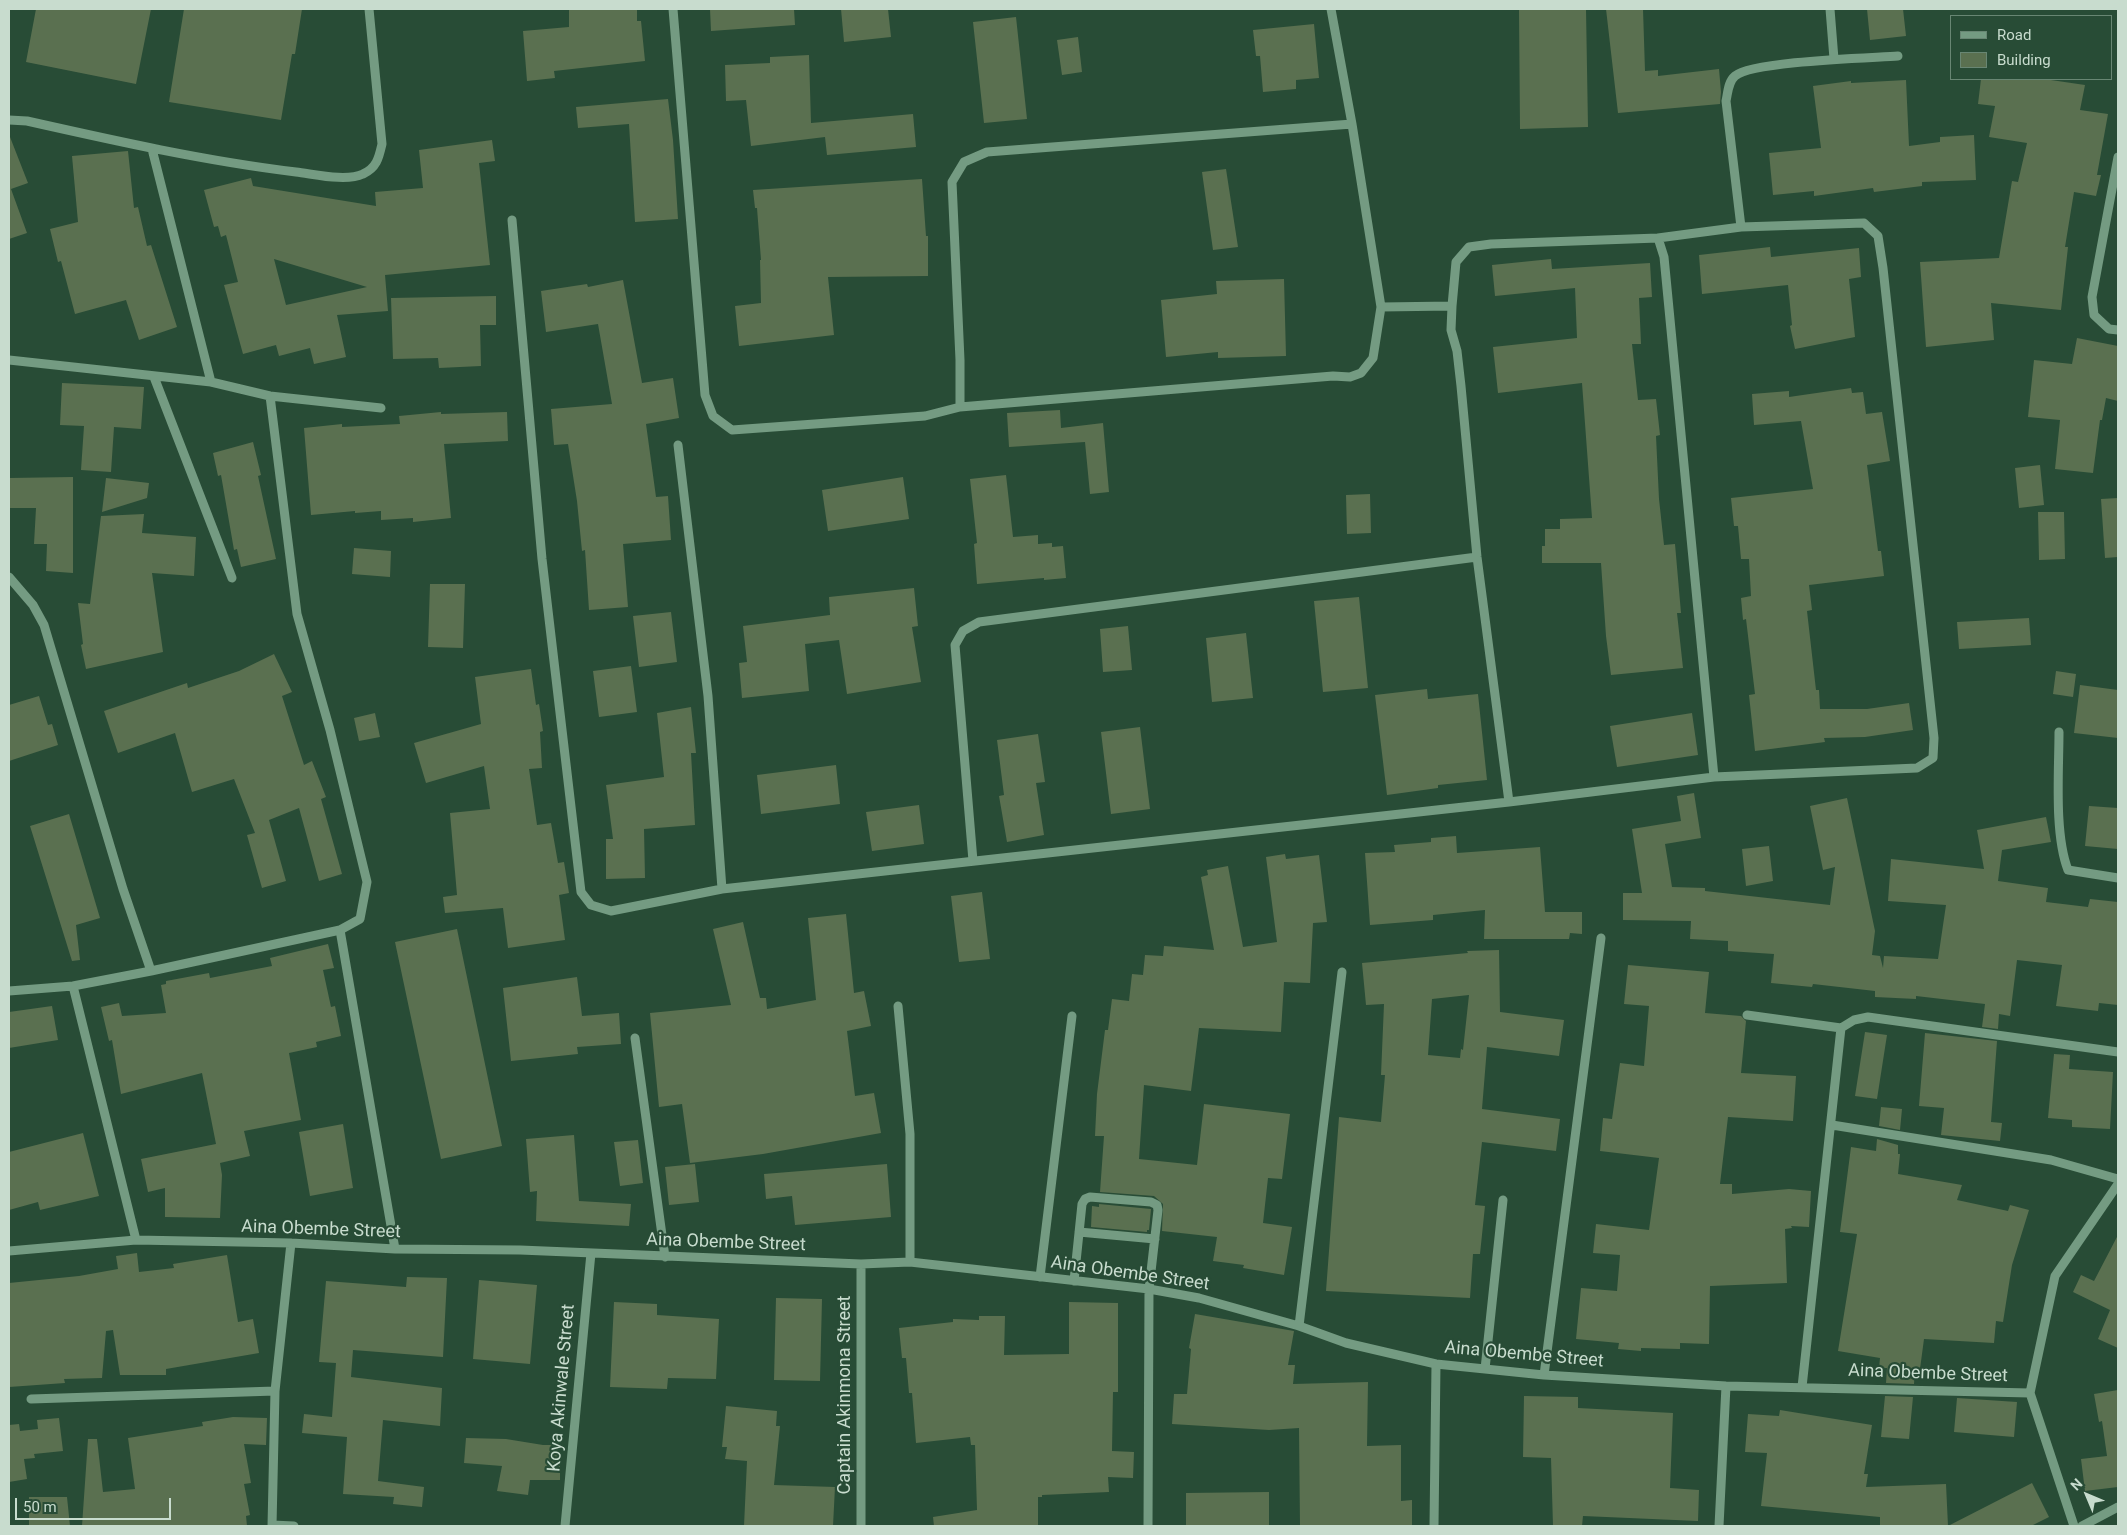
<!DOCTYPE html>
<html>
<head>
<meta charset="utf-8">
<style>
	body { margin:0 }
	#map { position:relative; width:2127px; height:1535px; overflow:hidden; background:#284c36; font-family:Roboto,sans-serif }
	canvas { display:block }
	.frame { position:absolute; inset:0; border:10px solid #c8dcce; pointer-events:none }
	.legend { position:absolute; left:1950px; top:15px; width:162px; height:65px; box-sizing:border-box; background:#284c36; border:1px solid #688673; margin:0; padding:6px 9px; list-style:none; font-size:15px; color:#c8dcce }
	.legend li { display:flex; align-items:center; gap:10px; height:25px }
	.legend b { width:25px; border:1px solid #688673 }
	.north { position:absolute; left:2062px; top:1470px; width:50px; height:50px; -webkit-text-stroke:4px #284c36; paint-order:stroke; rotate:315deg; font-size:14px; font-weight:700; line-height:20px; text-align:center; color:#c8dcce }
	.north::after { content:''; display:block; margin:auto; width:18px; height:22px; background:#c8dcce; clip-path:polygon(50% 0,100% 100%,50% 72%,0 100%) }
	.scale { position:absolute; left:15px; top:1498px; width:156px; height:22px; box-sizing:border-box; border:2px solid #c8dcce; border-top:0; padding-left:6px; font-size:15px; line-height:18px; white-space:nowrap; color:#c8dcce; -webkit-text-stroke:4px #284c36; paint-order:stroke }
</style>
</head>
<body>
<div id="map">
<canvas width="2127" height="1535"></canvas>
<div class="frame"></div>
<ul class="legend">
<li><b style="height:6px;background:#749b82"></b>Road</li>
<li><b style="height:14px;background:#5a7050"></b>Building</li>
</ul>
<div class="north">N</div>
<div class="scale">50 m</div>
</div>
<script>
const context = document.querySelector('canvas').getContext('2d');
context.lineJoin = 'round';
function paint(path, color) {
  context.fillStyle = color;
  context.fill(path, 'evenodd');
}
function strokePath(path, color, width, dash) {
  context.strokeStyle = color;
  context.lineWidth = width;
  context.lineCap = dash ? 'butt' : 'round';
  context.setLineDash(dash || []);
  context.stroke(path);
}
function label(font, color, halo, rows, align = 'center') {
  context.font = font + ' Roboto,sans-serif';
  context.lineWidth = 4.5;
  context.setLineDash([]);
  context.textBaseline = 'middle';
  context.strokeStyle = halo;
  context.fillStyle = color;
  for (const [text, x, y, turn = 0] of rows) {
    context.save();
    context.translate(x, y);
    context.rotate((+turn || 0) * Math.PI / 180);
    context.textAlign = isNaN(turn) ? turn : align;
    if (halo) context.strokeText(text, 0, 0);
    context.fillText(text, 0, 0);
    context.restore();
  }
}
paint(new Path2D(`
	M36,9h115l-15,75 -110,-22z
	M184,9h118l-7,45h-3l-11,66 -112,-18z
	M569,9h68v12h4l4,40 -91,10 1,7 -28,3 -4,-50 46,-4z
	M710,9h84l1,16 -84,6z
	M841,9h47l3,28 -47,5z
	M1519,9h67l2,118 -68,2z
	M1606,9h37l2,62 13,-1v6l61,-7 2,23 -1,12 -102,9z
	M1867,9h36l3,27 -36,4z
	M1016,17l11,102 -43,4 -11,-101z
	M1314,24l5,54 -23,2v9l-33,3 -3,-36h-4l-3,-26z
	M1078,37l4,35 -20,3 -5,-35z
	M809,55l2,68 102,-9 3,33 -89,8 -2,-18 -74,9 -5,-46 -20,1 -1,-36 45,-2v-6z
	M1981,79h63l41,6 -5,25 28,4 -11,61h4l-5,21 -22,-4 -9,55h3l-7,63 -70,-7 3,37 -68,7 -6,-85 79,-4 13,-77 6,1 9,-39 -38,-6 6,-31 -17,-2z
	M1906,80l3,66 31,-4v-5l34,-2 2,45 -54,2v4l-48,6 -1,-4 -59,8v-5l-41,4 -4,-42 52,-5 -8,-62 38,-5v2z
	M668,99l5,41 5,79 -43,3 -6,-98 -51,4 -2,-21z
	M9,137h1l18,46 -17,6 16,44 -18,6z
	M492,140l3,21 -16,2 11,102 -105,10 3,36 -51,4 9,42 -32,7 -4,-16 -31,8 -3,-11 -33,9 -19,-69 14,-3 -12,-47 -5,2 -3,-11 -4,1 -10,-37 47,-12 2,8 123,20 -1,-14 48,-4 -4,-38zM274,259l93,28 -81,18z
	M128,151l6,57 4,-1 9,39 4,-1 26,82 -38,13 -13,-40 -51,14 -14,-53 -3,1 -8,-33 28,-7 -6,-66z
	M1226,169l12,78 -25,3 -11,-78z
	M922,179l4,57h2v40l-100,1 6,58 -95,11 -4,-40 26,-3 -1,-43h1l-4,-52h-2l-2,-18z
	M1770,247l1,10 88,-9 2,29 -12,2 6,58 -60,12 -5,-23 2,-1 -4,-40 -86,9 -3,-39z
	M1551,259l1,10 98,-6 2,34 -13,1 2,46h-9l6,56 18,-1 4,36 -4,1 3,63 5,46 11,-1 6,69h-4l6,55 -72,7 -5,-39 -5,-73h-59v-17h3v-17h15v-10l32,-1 -10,-135 -84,10 -5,-46 84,-9 -2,-50 -80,8 -3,-31z
	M1284,279l2,77 -68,2v-6l-52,5 -5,-57 56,-6 -1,-13z
	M623,280l19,103 31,-5 6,40 -33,6 10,73 12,-1 3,44 -48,4 5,63 -39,3 -4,-60 -3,1 -5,-50 -9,-57 -14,1 -3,-36 61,-5 -14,-80 -52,8 -5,-41 46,-7 1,3z
	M496,296v29h-16l1,41 -42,2 -1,-10 -45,1 -2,-61z
	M2077,338l41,8v55l-12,-3 -4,22h-2l-7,53 -38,-4 5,-49 -32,-3 6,-57 38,4z
	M62,383l82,4 -3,42 -27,-2 -3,45 -30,-2 3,-44 -24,-1z
	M1851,388l1,5 11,-1 3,22 16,-2 8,49 -23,4 11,86h3l3,25 -75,9 3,25 -5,1 9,79h3l1,19h47l42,-6 4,27 -48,7 -41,1 1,4 -70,9 -6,-56 6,-1 -9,-75 -3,1 -2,-22 10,-2 -2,-37h-8l-3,-33h-4l-3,-28 82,-9 -12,-68 -47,4 -2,-31 37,-3v6z
	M1060,410l1,18 42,-5 6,69 -19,2 -5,-52 -76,5 -2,-34z
	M441,412v2l66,-2 1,29 -64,3 7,74 -38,4v-4l-32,2v-9l-26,2v-2l-44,4 -7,-87 38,-4v3l58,-3 -1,-8z
	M253,442l8,33 -3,1 18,83 -35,8 -4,-18 -3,1 -13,-75 -3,1 -5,-23z
	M2040,465l4,40 -25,3 -4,-40z
	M1006,475l7,62 25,-2v9l14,-1v4l11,-1 3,32 -22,2v-2l-67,6 -3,-40 3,-1 -7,-64z
	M73,477v96l-27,-2 1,-27h-13l2,-36h-27v-30z
	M903,477l6,42 -81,12 -6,-41z
	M106,478l43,5 -2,15 -45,14z
	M1370,494l1,39 -24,1 -1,-39z
	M2118,498v59l-13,1 -4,-59z
	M2038,512h26l1,47 -26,1z
	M144,514l-2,19 54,4 -2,39 -42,-3 11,79 -77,17 -5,-24 2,-1 -5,-41 12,1 11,-88z
	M354,548l37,3 -1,26 -38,-3z
	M430,584h35l-2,64 -35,-1z
	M914,588l4,38 -6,1 9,55 -74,12 -8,-54 -34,4 4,47 -67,7 -3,-35 8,-1 -4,-36 87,-11 -1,-18z
	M1359,597l9,91 -45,4 -9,-91z
	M671,612l6,50 -38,5 -6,-51z
	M2029,618l2,27 -72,4 -2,-27z
	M1128,626l4,44 -29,2 -3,-43z
	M1246,633l7,65 -41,4 -6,-64z
	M274,654l18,38 -10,4 22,69 8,-4 14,36 -5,2 21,75 -23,7 -20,-73 -30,12 17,61 -24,7 -15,-53 8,-2 -21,-54 -42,13 -17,-59 -57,20 -14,-42 83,-28 1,5 51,-17z
	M631,666l6,46 -38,5 -6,-46z
	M531,669l5,36 3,-1 4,27 -3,1 2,36 -13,1 8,56 14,-2 7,40 6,-1 5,31 -10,2 6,45 -57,8 -5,-40 -58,5 -2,-16 14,-2 -7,-82 40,-4 -6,-43 -58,17 -12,-40 67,-19 -6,-47z
	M2056,671l20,3 -3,23 -20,-3z
	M2080,685l38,5v48l-44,-5z
	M1427,689l1,10 50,-5 9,86 -49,5v3l-51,7 -12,-100z
	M39,696l9,29 4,-1 6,21 -49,16v-56z
	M691,707l5,46h-5l4,72 -51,4 1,49 -39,1v-40h7l-7,-54 58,-8 -7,-64z
	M375,713l5,24 -21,4 -5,-23z
	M1692,713l6,42 -81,12 -7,-41z
	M1140,727l10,82 -39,5 -10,-82z
	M1038,734l7,48 -9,1 8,52 -37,7 -8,-46 5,-1 -7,-55z
	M836,765l4,39 -79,10 -4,-39z
	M1694,793l7,45 -36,6 7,43 33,1v3l125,14 5,-38 -12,3 -13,-64 37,-8 28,133 -3,24 8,1 3,12 1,-12 54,3 8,-54 -58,-4 3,-42 93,10 -7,-39 69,-13 5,25 -49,8 -4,31 50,7 -2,14 42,5 2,-8 28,3v103l-19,-2 -1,8 -42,-5 6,-41 -45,-5 -7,56 -11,-2 -1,15 -16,-2 3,-23 -69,-8v3l-41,-2v-6l-62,-7 -1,3 -41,-4 3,-29 -46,-3v-10l-38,-2 1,-18 -68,-1v-27h19l-10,-64 49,-8 -4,-25z
	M919,805l5,39 -52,7 -6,-39z
	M2089,806l29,2v41l-33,-3z
	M69,814l31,104 -24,7 4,35 -8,1 -42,-135z
	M1456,836l1,17 83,-6 5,65h37v22l-12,-1 -1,6h-85l1,-29 -52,5v5l-63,5 -5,-72 30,-1 -1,-7 37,-3v-4z
	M1769,846l4,35 -27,5 -4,-37z
	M1285,854l1,5 33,-4 8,67 -14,1 -3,60 -26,-1 -3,50 -82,-4 -8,63 -47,-6 -5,74 58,6 7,-61 86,10 -8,65 -14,-1 -5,45 29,4 -8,48 -41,-7 1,-3 -31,-4 4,-24 -55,-6 1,-27 -9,-8 -54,-4 4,-56h-9l2,-42 8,-64h3l4,-31 17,2 3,-27 11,1 2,-20 18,1 1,-10 50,4 -13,-73 7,-2 -1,-5 21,-4 15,81 34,-5 -11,-85z
	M982,892l8,67 -31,3 -8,-66z
	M846,914l8,79 10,-2 7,35 -24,5 8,65 19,-3 7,40 -118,21 -73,9 -8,-59 -23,3 -9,-94 81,-8 -18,-76 30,-7 17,76h6l1,11 49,-9 -8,-82z
	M457,929l45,217 -61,13 -46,-217z
	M328,944l6,24 -11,2 8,37 4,-1 6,30 -25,6 1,5 -28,6 12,67 -57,11 6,25 -30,7 2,12 -2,43 -55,-1v-29l-17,4 -7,-33 75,-15 -14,-71 -81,21 -9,-54 -3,1 -8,-34 18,-4 3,13 44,-3 -5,-28 5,-1v-3l43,-8 1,5 62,-12 -2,-8z
	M1499,950l1,62 64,8 -5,36 -72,-9 -5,62 78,10 -4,32 -74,-9 -7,63 10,1 -5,48h-7l-3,44 -144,-7 13,-174 42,5 4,-47h-4l3,-71 -18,1 -4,-42 106,-10 -1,-2zM1469,995l-6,55 -2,-1 -1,9 -32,-3 4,-56z
	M1628,965l81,7 -4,41 36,3 5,5 -5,52 55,3 -3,45 -65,-4 -8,67h12v10l57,-5 22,2 -2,36 -18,-1 1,2 -7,1 2,54 -77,3 -1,58 -29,-1v6l-39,-1v3l-23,-2 1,-6 -43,-4 5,-51 36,3 3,-36 -27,-2 3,-29 53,6 10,-72 -59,-7 3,-33 9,1 8,-56 24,3 5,-60 -25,-2z
	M577,977l5,39 37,-3 2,31 -44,3 1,7 -67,7 -8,-73z
	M52,1006l6,34 -49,8v-36z
	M1865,1032l22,3 -10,64 -22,-3z
	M1925,1033l72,8 -6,81 11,1 -2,18 -59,-6 3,-27 -25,-2z
	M2054,1054l16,1 -1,14 44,3 -3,57 -38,-2v-7l-24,-2z
	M1881,1107l21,2 -2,21 -21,-4z
	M343,1124l10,64 -43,8 -11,-64z
	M83,1133l16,63 -59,14 -2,-8 -29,8v-58z
	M574,1135l5,66 52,3 -2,22 -93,-5 1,-30 -7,1 -4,-53z
	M1877,1139l21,6v9h2l-2,20 64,11 -5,15 51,11 2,-6 19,5 -17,55 -9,57 -7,-1 -2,22 -70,-4 -4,30h-5l-1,15 -28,-1 1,-15h-8l1,-10 -42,-7 19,-117 -17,-2 11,-85 25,4z
	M638,1140l5,43 -23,3 -6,-44z
	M695,1164l4,38 -30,3 -4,-38z
	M887,1164l4,53 -96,8 -3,-29 -26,3 -2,-25z
	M1099,1204l52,5 -2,21h-2v2l-56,-5 1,-21 7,1z
	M2118,1235v113l-20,-9 12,-29 -37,-18 8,-17 13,6z
	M137,1253l2,19 35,-4 -1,-4 54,-9 11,67 15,-3 6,34 -93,16v6h-46l-7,-45 -7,1 -4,47 -38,1 1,4 -56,4v-104l70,-7 39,-7 -2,-13z
	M407,1277l40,1 -4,79 -90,-7 -2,27 91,11 -2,38 -57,-6 -5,61 46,6 -2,20 -29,-3 1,-7 -51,-3 4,-57 -45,-4 2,-19 28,3 4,-54 -17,-1 7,-81 80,6z
	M479,1280l58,5 -7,79 -57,-5z
	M776,1298l46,1 -2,82 -46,-1z
	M614,1302l43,2v11l62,4 -3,60 -48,-1 -1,11 -57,-2z
	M1069,1302l49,1v89h-5l-1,59 22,1 -1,26 -25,-1 1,15 -67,3v2h-4v29h-104l-1,-9 44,-7 -2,-65h-4l-1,-8 -54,6 -4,-50h-3l-3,-35h-4l-3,-30 54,-6v-3l26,1v-4h26l-1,39 65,-1z
	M1195,1314l99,17 -6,34h7l-2,19 75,-2 -1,64 34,-1v56l11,-1v26h-112l-1,-98 -30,2 -97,-6 2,-30h13l4,-45 -2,-1z
	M2118,1390v97l-33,4 -4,-32 26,-3 -5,-35 -3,1 -5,-28z
	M1524,1396l54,1v11l95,5 -3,75 29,2 -1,31 -115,-5 -1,10h-29l-2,-68 -28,-1z
	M1885,1396l28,1 -4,42 -28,-2z
	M1957,1398l60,4 -3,35 -60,-5z
	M726,1406l51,5 -1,15h4l-6,59 61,2 -2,39h-89l3,-65 -22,-2 2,-12h-5z
	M1780,1410l92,15 -8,49h4l-2,13 80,-3 2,42 84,-43 17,34 -18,9h-151v-9l-119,-11 6,-53 -22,-1 3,-38 31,2z
	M233,1417l34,1 -1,27 -22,-1 7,39 -7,1 6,31 -4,1 1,10h-165l6,-87h9l6,53 32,-3 -7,-51 75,-12 -1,-4z
	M59,1418l4,33 -29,3 1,4 -11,1 3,20 -18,3v-57l10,-1 1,7 18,-2 -1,-9z
	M466,1438l40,1 37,6h17v35h-30l-2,15 -31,-4 5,-25 -38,-3z
	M1269,1492v34h-83v-33z
	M29,1497h38l3,29h-41z`), '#5a7050');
strokePath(new Path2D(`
	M673,9l32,386 8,21 19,14 193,-14 35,-9v-47l-8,-178 12,-20 23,-10 365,-28
	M1830,9l4,50
	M9,120l18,1c89,20 178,40 269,51 18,2 50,10 67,2 14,-6 16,-17 19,-30l-13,-135
	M152,149l59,233
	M2118,157l-26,140 2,18 15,14 9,1
	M512,220l30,339 39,333 10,13 20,6 111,-22 787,-87 205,-25 -50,-520 -6,-19 -167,6 -22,3 -13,15 -4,44
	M1741,227l-15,-126c2,-9 2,-19 9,-25 17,-15 135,-18 163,-20
	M1658,238l83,-11 123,-4 14,13 5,32 51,470 -1,20 -16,10 -203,9
	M1381,307l71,-1 -1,24 6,21 4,35 16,171 32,245
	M9,360l202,22 59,14 111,12
	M154,377l78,201
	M960,407l373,-31 17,1 11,-4 12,-15 8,-51 -29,-183 -21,-115
	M678,445l30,251 14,193
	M9,577l24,28 11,20 79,264 28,82
	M2059,732c0,39 -5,102 9,138l50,8
	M973,861l-18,-216 8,-14 16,-9 498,-65
	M340,930l55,319
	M73,986l63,254
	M9,991l64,-5 78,-15 189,-41 20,-11 7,-37 -37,-152 -33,-116 -27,-218
	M898,1006l12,128v128
	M1747,1015l94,13
	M635,1038l30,219
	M1832,1125l219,35 67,19
	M1079,1232l76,7
	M9,1251l127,-11 155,3 104,6 125,1 341,14 49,-2 239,27 50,9 100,28 47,17 90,21 108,11 182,11 304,7
	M1040,1277l32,-261
	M1074,1281l8,-77 3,-5 5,-2 61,5 6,3 1,5 -9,79 -1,237
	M1299,1326l43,-354
	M1485,1369l18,-169
	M1544,1375l57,-437
	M1802,1387l39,-359 13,-8 14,-3 250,35
	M31,1399l244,-8
	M272,1525l22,1
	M272,1526l3,-135 16,-148
	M565,1526l26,-273
	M861,1526v-262
	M1434,1526l2,-162
	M1719,1526l7,-140
	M2074,1526l-44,-133 25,-117 63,-92
	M2082,1526l36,-19`), '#749b82', 9);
label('18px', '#c8dcce', '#284c36', [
	["Aina Obembe Street",321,1230,2],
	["Aina Obembe Street",726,1243,2],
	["Aina Obembe Street",1130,1274,8],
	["Aina Obembe Street",1524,1355,5],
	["Aina Obembe Street",1928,1374,2],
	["Koya Akinwale Street",562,1388,-85],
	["Captain Akinmona Street",845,1395,-90]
]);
</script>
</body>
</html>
